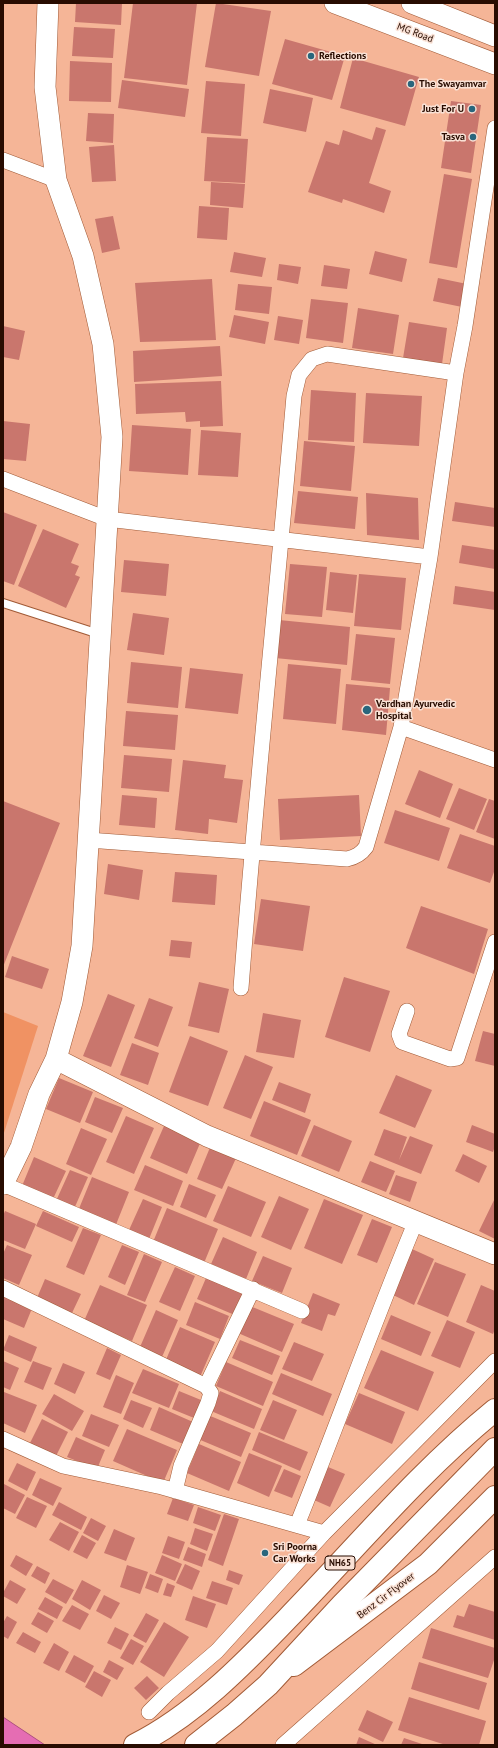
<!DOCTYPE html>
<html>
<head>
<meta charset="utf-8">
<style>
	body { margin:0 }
	#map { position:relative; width:498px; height:1748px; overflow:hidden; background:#f5b597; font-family:"PT Sans",sans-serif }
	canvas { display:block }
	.frame { position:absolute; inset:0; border:4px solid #280c01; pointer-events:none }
</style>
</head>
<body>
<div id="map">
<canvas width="498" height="1748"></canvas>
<div class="frame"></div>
</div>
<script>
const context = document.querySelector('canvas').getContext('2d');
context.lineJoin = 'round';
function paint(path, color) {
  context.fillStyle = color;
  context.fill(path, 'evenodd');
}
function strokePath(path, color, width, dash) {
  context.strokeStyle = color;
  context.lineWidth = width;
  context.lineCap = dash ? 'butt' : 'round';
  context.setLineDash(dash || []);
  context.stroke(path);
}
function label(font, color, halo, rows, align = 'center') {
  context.font = font + ' "PT Sans",sans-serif';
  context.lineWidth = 3;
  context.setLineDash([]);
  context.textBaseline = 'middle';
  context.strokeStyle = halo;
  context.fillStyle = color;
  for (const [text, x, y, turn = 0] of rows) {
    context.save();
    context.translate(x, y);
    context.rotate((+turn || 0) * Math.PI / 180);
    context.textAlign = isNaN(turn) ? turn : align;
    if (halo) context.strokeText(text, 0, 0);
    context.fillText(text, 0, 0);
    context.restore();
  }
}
paint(new Path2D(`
	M3,1012l35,14 -35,110z`), '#f09263');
const water = new Path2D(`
	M3,1717l42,28h-42z`);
paint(water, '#e56db3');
strokePath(water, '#ac507e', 1);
paint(new Path2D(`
	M76,3h46l-1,22 -46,-3z
	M133,3h64l-10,82 -63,-7z
	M216,3l55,8 -12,65 -54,-9z
	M74,27l41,2 -2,29 -41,-2z
	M285,39l60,17 -13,44 -60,-16z
	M353,58l66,19 -14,49 -65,-18z
	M70,61l42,2 -1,39 -42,-1z
	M122,80l67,9 -4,28 -67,-9z
	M206,81l39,3 -4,52 -40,-3z
	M270,89l43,9 -7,34 -43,-9z
	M451,101l30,4 -10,68 -30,-5z
	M88,113l26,1 -1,29 -27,-2z
	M376,127l10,3 -17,53 22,8 -7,22 -41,-14 -1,4 -34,-11 18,-51 13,4 4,-15 29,10z
	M207,137l41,2 -3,44 -41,-2z
	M114,145l2,36 -24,1 -3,-35z
	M444,174l28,5 -15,89 -28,-5z
	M211,182l34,2 -2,24 -33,-3z
	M199,206l30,2 -2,32 -30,-2z
	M113,216l7,33 -18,4 -7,-34z
	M375,251l32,8 -5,23 -33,-8z
	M234,252l32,6 -4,19 -32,-5z
	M279,264l22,3 -3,17 -21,-4z
	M324,265l26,4 -3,20 -26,-3z
	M438,278l29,6 -5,23 -29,-6z
	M212,279l4,61 -76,2 -5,-59z
	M238,284l34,3 -3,27 -34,-4z
	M311,299l37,4 -5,40 -37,-5z
	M358,308l41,7 -6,39 -41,-6z
	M234,315l35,7 -4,22 -36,-7z
	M278,316l25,4 -4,24 -25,-4z
	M409,322l38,6 -5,36 -39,-6z
	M3,326l22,5 -6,29 -16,-3z
	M220,346l2,30 -88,6 -1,-31z
	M221,381l2,45 -23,1v-6l-14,1 -1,-10 -49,2 -1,-30z
	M311,390l45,3 -2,49 -46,-2z
	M366,393l56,3 -3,50 -56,-3z
	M3,421l27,3 -4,37 -23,-2z
	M132,425l59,4 -3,46 -59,-4z
	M201,430l40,3 -3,44 -40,-2z
	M304,441l51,5 -4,45 -51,-5z
	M298,491l60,6 -3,32 -61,-6z
	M366,493l52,5 1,42 -52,-5z
	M455,502l40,6v19l-43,-6z
	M3,512l34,13 -23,60 -11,-4z
	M43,529l36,15 -8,19 8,3 -4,9 5,2 -14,31 -48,-22z
	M462,545l33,5v19l-36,-6z
	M124,560l45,4 -3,32 -45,-4z
	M290,564l37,3 -5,50 -37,-3z
	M330,572l27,3 -4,38 -27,-3z
	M359,574l47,4 -5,52 -47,-4z
	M455,586l40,6v18l-42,-6z
	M133,613l36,5 -5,37 -37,-5z
	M279,620l71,7 -3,38 -72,-7z
	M356,634l39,4 -5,46 -39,-4z
	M131,662l51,5 -4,41 -51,-5z
	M288,664l53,5 -5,55 -53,-5z
	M190,668l53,6 -5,40 -53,-6z
	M346,684l44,4 -4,47 -44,-5z
	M126,711l52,4 -3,35 -52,-4z
	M124,755l48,4 -3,33 -48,-4z
	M183,760l43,5 -2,13 19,2 -6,43 -28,-4 -1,15 -33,-4z
	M419,770l34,14 -13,34 -35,-14z
	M459,788l28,11 -13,31 -28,-11z
	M122,795l35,3 -2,30 -36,-3z
	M359,795l2,41 -81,4 -2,-41z
	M489,799l6,2v38l-19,-7z
	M3,801l57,22 -57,144z
	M395,810l55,18 -11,33 -55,-18z
	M460,834l35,12v23l-5,14 -43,-15z
	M108,864l35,6 -4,30 -35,-6z
	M175,872l42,3 -2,30 -43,-3z
	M261,899l49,7 -7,45 -49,-7z
	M421,906l67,23 -14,45 -68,-26z
	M171,940l21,2 -2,16 -21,-2z
	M12,956l37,13 -7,20 -37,-12z
	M344,977l46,14 -20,61 -45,-15z
	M199,982l30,7 -10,44 -31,-7z
	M108,994l27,11 -24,62 -28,-11z
	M149,998l24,9 -15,40 -24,-9z
	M263,1013l38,7 -7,38 -38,-6z
	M483,1031l12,3v32l-20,-5z
	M190,1036l38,15 -20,55 -39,-14z
	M132,1043l27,10 -11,32 -28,-10z
	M245,1055l28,12 -22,52 -28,-11z
	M396,1075l36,15 -17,38 -36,-15z
	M59,1078l34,14 -13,31 -34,-14z
	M279,1082l32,12 -6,19 -33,-13z
	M95,1097l28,11 -11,25 -27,-11z
	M264,1101l47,19 -14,35 -47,-19z
	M126,1116l28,12 -20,46 -28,-12z
	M314,1125l38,16 -13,31 -38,-16z
	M472,1125l23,9v12l-2,6 -27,-10z
	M164,1126l37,15 -14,33 -37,-16z
	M81,1128l26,11 -16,36 -25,-11z
	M384,1129l23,8 -8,23 11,-24 23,9 -12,29 -47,-19z
	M211,1145l26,11 -15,33 -25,-10z
	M463,1154l24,12 -8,17 -24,-12z
	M34,1157l32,14 -13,28 -31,-13z
	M370,1161l25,10 -9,21 -25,-10z
	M145,1165l38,16 -10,25 -39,-16z
	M70,1170l18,7 -14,32 -18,-8z
	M396,1175l21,7 -7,20 -21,-8z
	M92,1177l37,15 -14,35 -37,-16z
	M189,1184l27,11 -10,23 -26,-11z
	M228,1186l38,16 -15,35 -38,-16z
	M279,1196l30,13 -18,41 -30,-13z
	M495,1198v41l-16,-8z
	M143,1199l19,8 -13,32 -20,-9z
	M324,1199l39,16 -21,49 -38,-16z
	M167,1208l51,21 -14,34 -51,-21z
	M5,1211l31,13 -11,25 -22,-9v-24z
	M43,1211l36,16 -7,15 -36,-16z
	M372,1219l20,8 -15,36 -20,-8z
	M83,1228l18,7 -17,40 -18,-8z
	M223,1237l34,15 -11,27 -35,-15z
	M7,1245l25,10 -13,30 -16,-7v-24z
	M122,1245l17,7 -14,33 -17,-8z
	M412,1249l22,10 -20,46 -21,-10z
	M144,1254l18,8 -17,40 -18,-7z
	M263,1256l29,12 -10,25 -30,-12z
	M435,1262l31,12 -18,43 -31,-13z
	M175,1267l20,9 -15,35 -21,-9z
	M206,1278l40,17 -9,21 -40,-17z
	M45,1279l36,15 -9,19 -35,-15z
	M100,1285l47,20 -15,36 -48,-20z
	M481,1285l14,6v38l-2,5 -27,-12z
	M313,1293l27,11 -5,12 -7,-2 -6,17 -21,-8z
	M3,1294l30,12 -9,22 -21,-9z
	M195,1302l34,14 -9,23 -34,-14z
	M250,1306l44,18 -12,28 -44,-19z
	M156,1310l22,10 -16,37 -22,-10z
	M391,1315l40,17 -10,24 -40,-17z
	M447,1320l28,12 -15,36 -29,-12z
	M180,1327l35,15 -15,35 -35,-15z
	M9,1335l28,12 -6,15 -28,-12z
	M240,1340l40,16 -8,19 -40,-17z
	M294,1342l30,12 -12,27 -30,-12z
	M107,1348l14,7 -11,25 -14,-6z
	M381,1350l53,22 -16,39 -54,-23z
	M3,1361l16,7 -9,22 -7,-3z
	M33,1361l19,7 -9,22 -19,-8z
	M226,1362l47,20 -10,24 -47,-20z
	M63,1363l22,9 -10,22 -21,-10z
	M143,1369l36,15 -10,24 -37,-15z
	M281,1373l51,21 -9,22 -51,-22z
	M116,1375l18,8 -13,31 -18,-7z
	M179,1391l22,9 -7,18 -22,-9z
	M220,1391l42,18 -8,20 -43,-18z
	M4,1392l33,13 -12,28 -22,-10v-28z
	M359,1393l46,19 -13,32 -47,-20z
	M54,1394l30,17 -12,20 -30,-17z
	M131,1400l21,8 -9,20 -20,-9z
	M273,1400l24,10 -13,30 -24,-10z
	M159,1407l34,15 -10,22 -33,-14z
	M91,1414l28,11 -10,22 -27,-11z
	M208,1415l43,18 -10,24 -43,-18z
	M42,1419l26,13 -12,24 -26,-13z
	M127,1429l50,21 -14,33 -50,-22z
	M259,1432l49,20 -8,19 -48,-21z
	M76,1437l29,13 -8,19 -30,-12z
	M199,1444l42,18 -12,29 -42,-18z
	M249,1453l33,13 -13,31 -32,-14z
	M17,1463l19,9 -9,19 -19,-10z
	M328,1467l17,7 -15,33 -16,-7z
	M284,1469l17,7 -9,22 -18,-7z
	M40,1478l22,10 -9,18 -21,-11z
	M4,1484l21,11 -10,19 -12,-6z
	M27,1497l20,9 -11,22 -20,-10z
	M173,1498l21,7 -6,16 -21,-7z
	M59,1502l28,15 -6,13 -29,-15z
	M198,1507l23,8 -6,16 -22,-8z
	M224,1514l15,5 -16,47 -15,-6z
	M91,1518l15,8 -8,15 -15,-8z
	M60,1522l19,10 -10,19 -20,-11z
	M195,1528l18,6 -6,17 -17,-7z
	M114,1529l21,9 -9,23 -22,-8z
	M82,1535l14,8 -9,16 -14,-7z
	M168,1536l17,6 -6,17 -17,-6z
	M188,1547l18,7 -4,13 -19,-7z
	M16,1555l17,9 -7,12 -16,-10z
	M162,1555l20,9 -7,17 -20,-8z
	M185,1564l15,7 -8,19 -16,-7z
	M127,1565l21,7 -8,22 -20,-7z
	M37,1566l13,7 -5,11 -14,-8z
	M229,1570l14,5 -4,10 -13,-5z
	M150,1574l13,5 -5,14 -13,-5z
	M53,1579l21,11 -8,14 -21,-12z
	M10,1580l16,9 -9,15 -14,-8v-3z
	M82,1580l19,10 -11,20 -18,-11z
	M212,1581l21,7 -6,17 -21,-7z
	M167,1583l8,3 -4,11 -8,-2z
	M104,1595l16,8 -9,16 -15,-8z
	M193,1596l23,8 -9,24 -22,-8z
	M45,1597l18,10 -6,12 -19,-10z
	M469,1604l26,8v28l-42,-13 4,-12 7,2z
	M72,1605l17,9 -9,16 -18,-9z
	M38,1612l16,9 -7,12 -16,-9z
	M146,1613l13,7 -13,23 -13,-7z
	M7,1616l10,6 -9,17 -5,-3v-13z
	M164,1622l25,15 -25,40 -24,-15z
	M115,1627l14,7 -8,16 -14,-7z
	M431,1628l64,20v9l-7,21 -66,-20z
	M23,1632l18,10 -6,11 -19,-10z
	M131,1639l13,7 -11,19 -13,-7z
	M54,1643l15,9 -10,19 -16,-8z
	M74,1655l20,11 -9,17 -20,-11z
	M109,1660l15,8 -7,12 -14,-8z
	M419,1662l68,21 -8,27 -68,-21z
	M94,1671l17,9 -9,17 -17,-10z
	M147,1676l12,12 -13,12 -12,-12z
	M409,1697l77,24 -7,24h-33l-48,-15z
	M367,1710l26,12 -10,20 -25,-12z
	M359,1737l18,8h-21z
	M404,1738l21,7h-24z`), '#c9766d');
const lane = new Path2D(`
	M3,603l96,31`);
const street = new Path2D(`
	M495,128l-30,198 -9,47 -26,184 -29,170 94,33
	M3,160l53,20
	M3,479l104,40 323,38
	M88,840l259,19c9,-2 14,-5 19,-12l35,-120
	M241,988c15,-198 36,-395 53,-592l5,-21 13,-16 15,-5 129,19
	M407,1011l-8,23 3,8 48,17 7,-1 38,-116
	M3,1184l299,127
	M3,1288l203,98 47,-97
	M3,1439l60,27 99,21 162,46
	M175,1491l6,-25 27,-63 3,-10 -5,-7
	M297,1525c41,-101 77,-204 119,-304
	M149,1712l19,-19 49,-42 107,-118 171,-172
	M283,1745l212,-188`);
const secondary = new Path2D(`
	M335,3l160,61
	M412,3l83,33
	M56,1059l151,77 288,118
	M3,1184l18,-37 18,-53 17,-35 16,-57 10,-56 30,-509 -9,-93 -20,-88 -27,-76 -11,-93 3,-84`);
const primary = new Path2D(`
	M294,1665l134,-101 67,-67`);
const highway = new Path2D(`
	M135,1745c58,-29 108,-80 153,-127 68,-70 131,-146 207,-208
	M196,1745l38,-30 34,-30 74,-80 153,-156`);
strokePath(lane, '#a15a36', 10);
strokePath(street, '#a15a36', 16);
strokePath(secondary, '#a15a36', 22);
strokePath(primary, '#a15a36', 24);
strokePath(highway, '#a15a36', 24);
strokePath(lane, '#fff', 8);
strokePath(street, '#fff', 15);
strokePath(secondary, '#fff', 21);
strokePath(primary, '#fff', 22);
strokePath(highway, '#fff', 22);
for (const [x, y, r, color] of [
	[311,56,4,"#29667d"],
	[411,84,4,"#29667d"],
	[472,109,4,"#29667d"],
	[473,137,4,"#29667d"],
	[367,710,5,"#29667d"],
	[265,1553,4,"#29667d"]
]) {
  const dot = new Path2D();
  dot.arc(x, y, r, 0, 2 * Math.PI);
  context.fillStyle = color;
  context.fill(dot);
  strokePath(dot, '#f9e1d5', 1.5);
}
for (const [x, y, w] of [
	[340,1563,30]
]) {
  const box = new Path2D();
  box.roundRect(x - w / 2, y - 7, w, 14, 3);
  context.fillStyle = '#f9e1d5';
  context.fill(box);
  strokePath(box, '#280c01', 1);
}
label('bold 9px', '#280c01', null, [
	["NH65",340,1563]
]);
label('10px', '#280c01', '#f9e1d5', [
	["MG Road",415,33,21],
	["Benz Cir Flyover",386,1596,-37]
]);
label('bold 10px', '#280c01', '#f9e1d5', [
	["Reflections",319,56],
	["The Swayamvar",419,84],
	["Just For U",464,109,"right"],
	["Tasva",465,137,"right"],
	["Vardhan Ayurvedic",376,704],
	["Hospital",376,716],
	["Sri Poorna",273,1547],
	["Car Works",273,1559]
], 'left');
</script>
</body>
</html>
